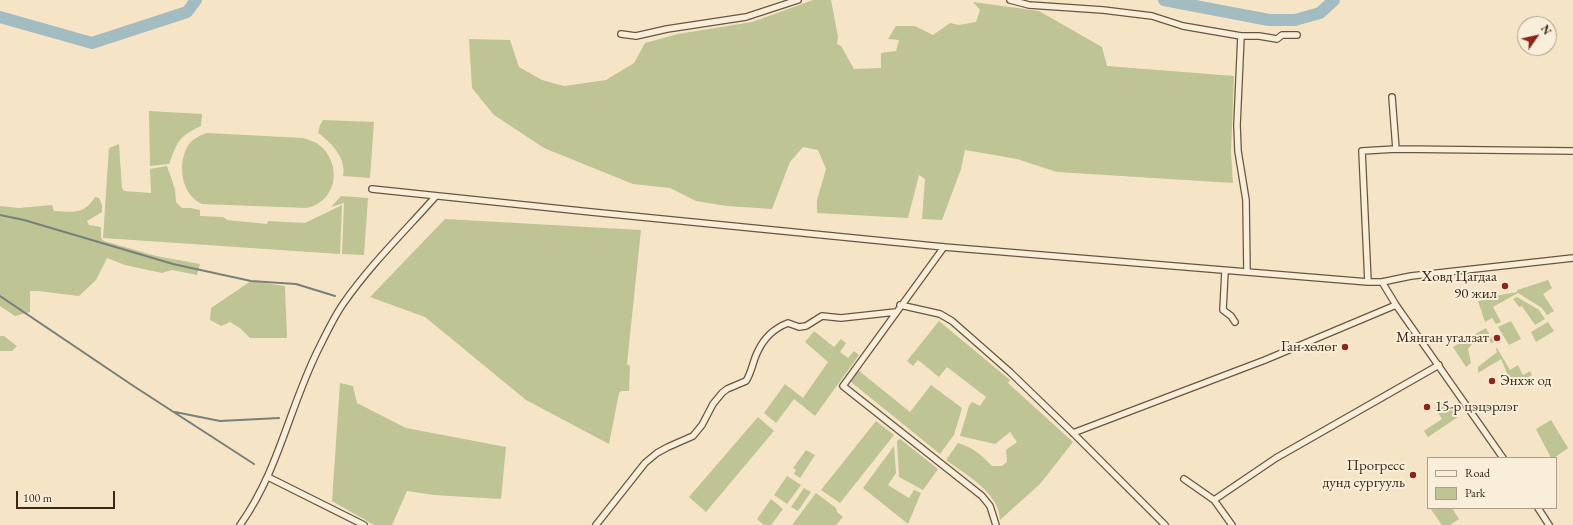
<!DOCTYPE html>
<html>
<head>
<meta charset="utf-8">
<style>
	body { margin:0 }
	#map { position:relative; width:1573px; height:525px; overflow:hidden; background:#f5e5c6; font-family:"EB Garamond",serif }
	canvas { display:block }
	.legend { position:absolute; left:1427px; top:457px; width:130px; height:52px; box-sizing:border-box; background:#f8eeda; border:1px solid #ac9e8b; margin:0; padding:5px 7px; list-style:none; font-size:12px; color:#3a2715 }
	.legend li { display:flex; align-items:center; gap:8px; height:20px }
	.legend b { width:20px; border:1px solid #ac9e8b }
	.north { position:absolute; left:1517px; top:16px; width:40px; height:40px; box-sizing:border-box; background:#f8eeda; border:1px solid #ac9e8b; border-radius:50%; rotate:56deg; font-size:11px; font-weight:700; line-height:16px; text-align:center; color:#3a2715 }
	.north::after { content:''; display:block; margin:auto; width:14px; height:18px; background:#8f2418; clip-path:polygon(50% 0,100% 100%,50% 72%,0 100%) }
	.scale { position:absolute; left:16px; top:491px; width:99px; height:18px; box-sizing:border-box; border:2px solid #3a2715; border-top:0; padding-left:5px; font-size:12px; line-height:14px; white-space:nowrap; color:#3a2715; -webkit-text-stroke:3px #f8eeda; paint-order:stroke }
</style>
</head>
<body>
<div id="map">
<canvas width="1573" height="525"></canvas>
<ul class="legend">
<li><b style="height:5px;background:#f8eeda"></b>Road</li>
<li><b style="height:11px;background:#bec493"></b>Park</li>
</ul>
<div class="north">N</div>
<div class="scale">100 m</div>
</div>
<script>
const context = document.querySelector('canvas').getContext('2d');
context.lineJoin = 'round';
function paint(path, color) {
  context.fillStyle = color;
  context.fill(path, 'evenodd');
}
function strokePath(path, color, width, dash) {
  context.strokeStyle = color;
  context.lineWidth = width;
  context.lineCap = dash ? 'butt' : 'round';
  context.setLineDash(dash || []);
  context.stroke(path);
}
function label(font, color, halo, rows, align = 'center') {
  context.font = font + ' "EB Garamond",serif';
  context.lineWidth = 4;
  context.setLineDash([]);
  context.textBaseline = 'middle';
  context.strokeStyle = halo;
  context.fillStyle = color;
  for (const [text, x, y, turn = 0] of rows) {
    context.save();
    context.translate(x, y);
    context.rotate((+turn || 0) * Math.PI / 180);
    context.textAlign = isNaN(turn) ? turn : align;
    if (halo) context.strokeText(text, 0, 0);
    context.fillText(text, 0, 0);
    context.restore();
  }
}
paint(new Path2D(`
	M813,0h18l7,37 -1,7 4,2 13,23 27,-1v-15l15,-2 3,-11 -11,-1 8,-13h19l18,9 17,-12 9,2 17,-3 4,-12 -7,-8 66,9 63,36 5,19 127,10 -3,77 2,30 -176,-11 -40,-13 -52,-9 -4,19 -19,51 -20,-1 3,-40 -6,-4 -11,43 -91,-5v-13l9,-31 -8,-19 -15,-3 -13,15 -18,47 -45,-3 -31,-5 -26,-13 -37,-4 -89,-36 -50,-33 -22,-27 -3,-49 41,1 9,27 23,13 22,6 42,-6 28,-17 11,-20 33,-9 74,-12z
	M149,111l53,3 -1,12c-23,11 -23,15 -32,38l-19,2z
	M323,120l51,2 -4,56 -27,-2c4,-17 -12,-34 -25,-43l2,-8z
	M207,133l96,5c5,2 11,3 15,6 24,18 21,56 -11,64l-105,-4c-22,-10 -25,-42 -13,-60 5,-6 12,-9 18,-11z
	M119,144l3,44 2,3 27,2 -1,-24 17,-3 8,23 1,13 6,6h9l9,2v6l23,1 4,3 40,4 1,-3 37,2 37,-18 -2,49 -237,-16 6,-90z
	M341,196l27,2 -4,57 -22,-1 2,-51 -13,4z
	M95,197l4,1 3,7v7l-15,9 2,4 12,2v11l3,3 52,15 44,8 -3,11 -25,-5 -10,3 -37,-8 -18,-7 -11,22 -17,16 -41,-5h-8v21l-15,4 -15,-10v-100l19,2 33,-3 2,6c19,1 30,4 41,-14z
	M445,219l196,11 -14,134 3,2 -1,25h-8l-2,2 -10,51 -83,-44 -101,-83 -55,-20z
	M1548,280l4,8 -9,6 11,17 -7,4 -5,-7 -24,-15 -25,14 8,15 -5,2 -4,-6 -7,4 -7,-21 17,-3v-2l22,-4v-2z
	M251,281l34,5 2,52h-37l-10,-10 -10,-6 -9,4 -11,-6 1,-12z
	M1517,297l22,13 6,9 -10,6 -13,-19 -3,1 -6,-8z
	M939,321l71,59 -2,3 65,59 -33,42 -40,36c-1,-28 -34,-45 -54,-60l12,-17c16,5 22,11 34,23h10l5,-4 -1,-12 11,-8 -7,-10 -15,12 -35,-8 9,-30 3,-4 8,4 6,-9 -39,-30 -8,10 -21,-17 -5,6 -6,-5z
	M1511,321l10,18 -12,6 -11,-18z
	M1548,322l6,9 -18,11 -5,-10z
	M1486,328l8,14 -3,1 -5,-8 -10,4 -8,10 3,14 -5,4 -13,-20z
	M814,331l20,16 7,-8 5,4 -6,9 8,6 6,-7 5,4 -44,61 -21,-17 -18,24 -12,-10 21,-29 18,14 25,-36 -23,-20z
	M0,336h4l13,10 -5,5h-12z
	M1497,348l13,22 8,-5 5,10 7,-4 2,4 -19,12 -12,-28 -23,14v-6l19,-15 -1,-3z
	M858,370l52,42 21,-27 31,23 -8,27 -14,19 -89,-72v-3z
	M340,383l13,3 4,17 49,25 100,19 -5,52 -67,-4 -27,-4 -15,34h-18l-42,-24z
	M1446,400l12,17 -30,20 -4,-6 18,-12 -7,-11z
	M758,417l16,14 -68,81 -17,-15z
	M1551,420l17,28 -14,10h-3l-15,-29z
	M876,421l18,14 -54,68 -19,-13z
	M900,439l38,30 -15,21 -24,-13 -2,-36z
	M894,446l2,27 -8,12 21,13 5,-8 7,3 -13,31 -45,-36z
	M806,450l9,5 -15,23 -6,-4 2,-4 -3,-2z
	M787,476l14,9 -14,19 -13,-9z
	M804,488l7,4 -13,19 -7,-4z
	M816,493l20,15 1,4 6,5 -7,8h-44z
	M771,499l12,10 -12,16h-7l-7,-6z
	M1430,508h22l7,11 -9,6h-8z`), '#bec493');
strokePath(new Path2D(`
	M0,215l24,5 149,44 78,17 45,3 39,12
	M0,296l135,91 119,77
	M175,412l45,9 59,-3`), '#79807c', 2);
strokePath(new Path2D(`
	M1164,0l105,20h26l25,-7 14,-13
	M0,17l92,26 95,-31 9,-12`), '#a3bcc1', 12);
const street = new Path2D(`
	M1010,0l19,5 74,5 49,6 31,10 58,10h18l18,3 5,-4h15
	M621,34l15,2 31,-7 79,-12 52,-17
	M1241,36l-4,89 1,26 8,49 1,72
	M1392,97l4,52
	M372,189l219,23 353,35 424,35h14l29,-6 162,-18
	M944,247l-101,139 139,110 8,10 6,19
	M1225,271l-2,39 8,6 4,6
	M1368,282l-6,-131 34,-2 177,2
	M1382,282l14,23 107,153
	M900,305l40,9 12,7 58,51 63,61 92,92
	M1073,433l192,-73 131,-55
	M268,477l96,48
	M1184,479l30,21 18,25
	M1214,500l62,-42 163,-93
	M1538,508l11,17
	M240,525c39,-54 50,-121 80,-179 7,-14 14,-29 23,-42 27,-39 62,-73 93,-108
	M596,525l49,-62 12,-10 11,-6 25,-11 9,-11 11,-21 9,-11 5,-4 19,-8c6,-9 7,-21 12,-30 6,-13 17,-23 30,-28l11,4 7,-1 16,-10 19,2 55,-6`);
strokePath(street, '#695641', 8);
strokePath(street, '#f8eeda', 5.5);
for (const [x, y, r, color] of [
	[1505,286,4,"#8f2418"],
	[1497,338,4,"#8f2418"],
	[1345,347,4,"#8f2418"],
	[1492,381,4,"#8f2418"],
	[1427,407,4,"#8f2418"],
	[1413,475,4,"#8f2418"]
]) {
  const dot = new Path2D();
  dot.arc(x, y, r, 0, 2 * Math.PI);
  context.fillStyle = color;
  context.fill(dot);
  strokePath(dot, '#f8eeda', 1.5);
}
label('15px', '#3a2715', '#f8eeda', [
	["Ховд Цагдаа",1497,277],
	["90 жил",1497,294],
	["Мянган угалзат",1489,338],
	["Ган хөлөг",1337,347],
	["Энхж од",1500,381,"left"],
	["15-р цэцэрлэг",1435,407,"left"],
	["Прогресс",1405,466],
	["дунд сургууль",1405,483]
], 'right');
</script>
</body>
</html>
